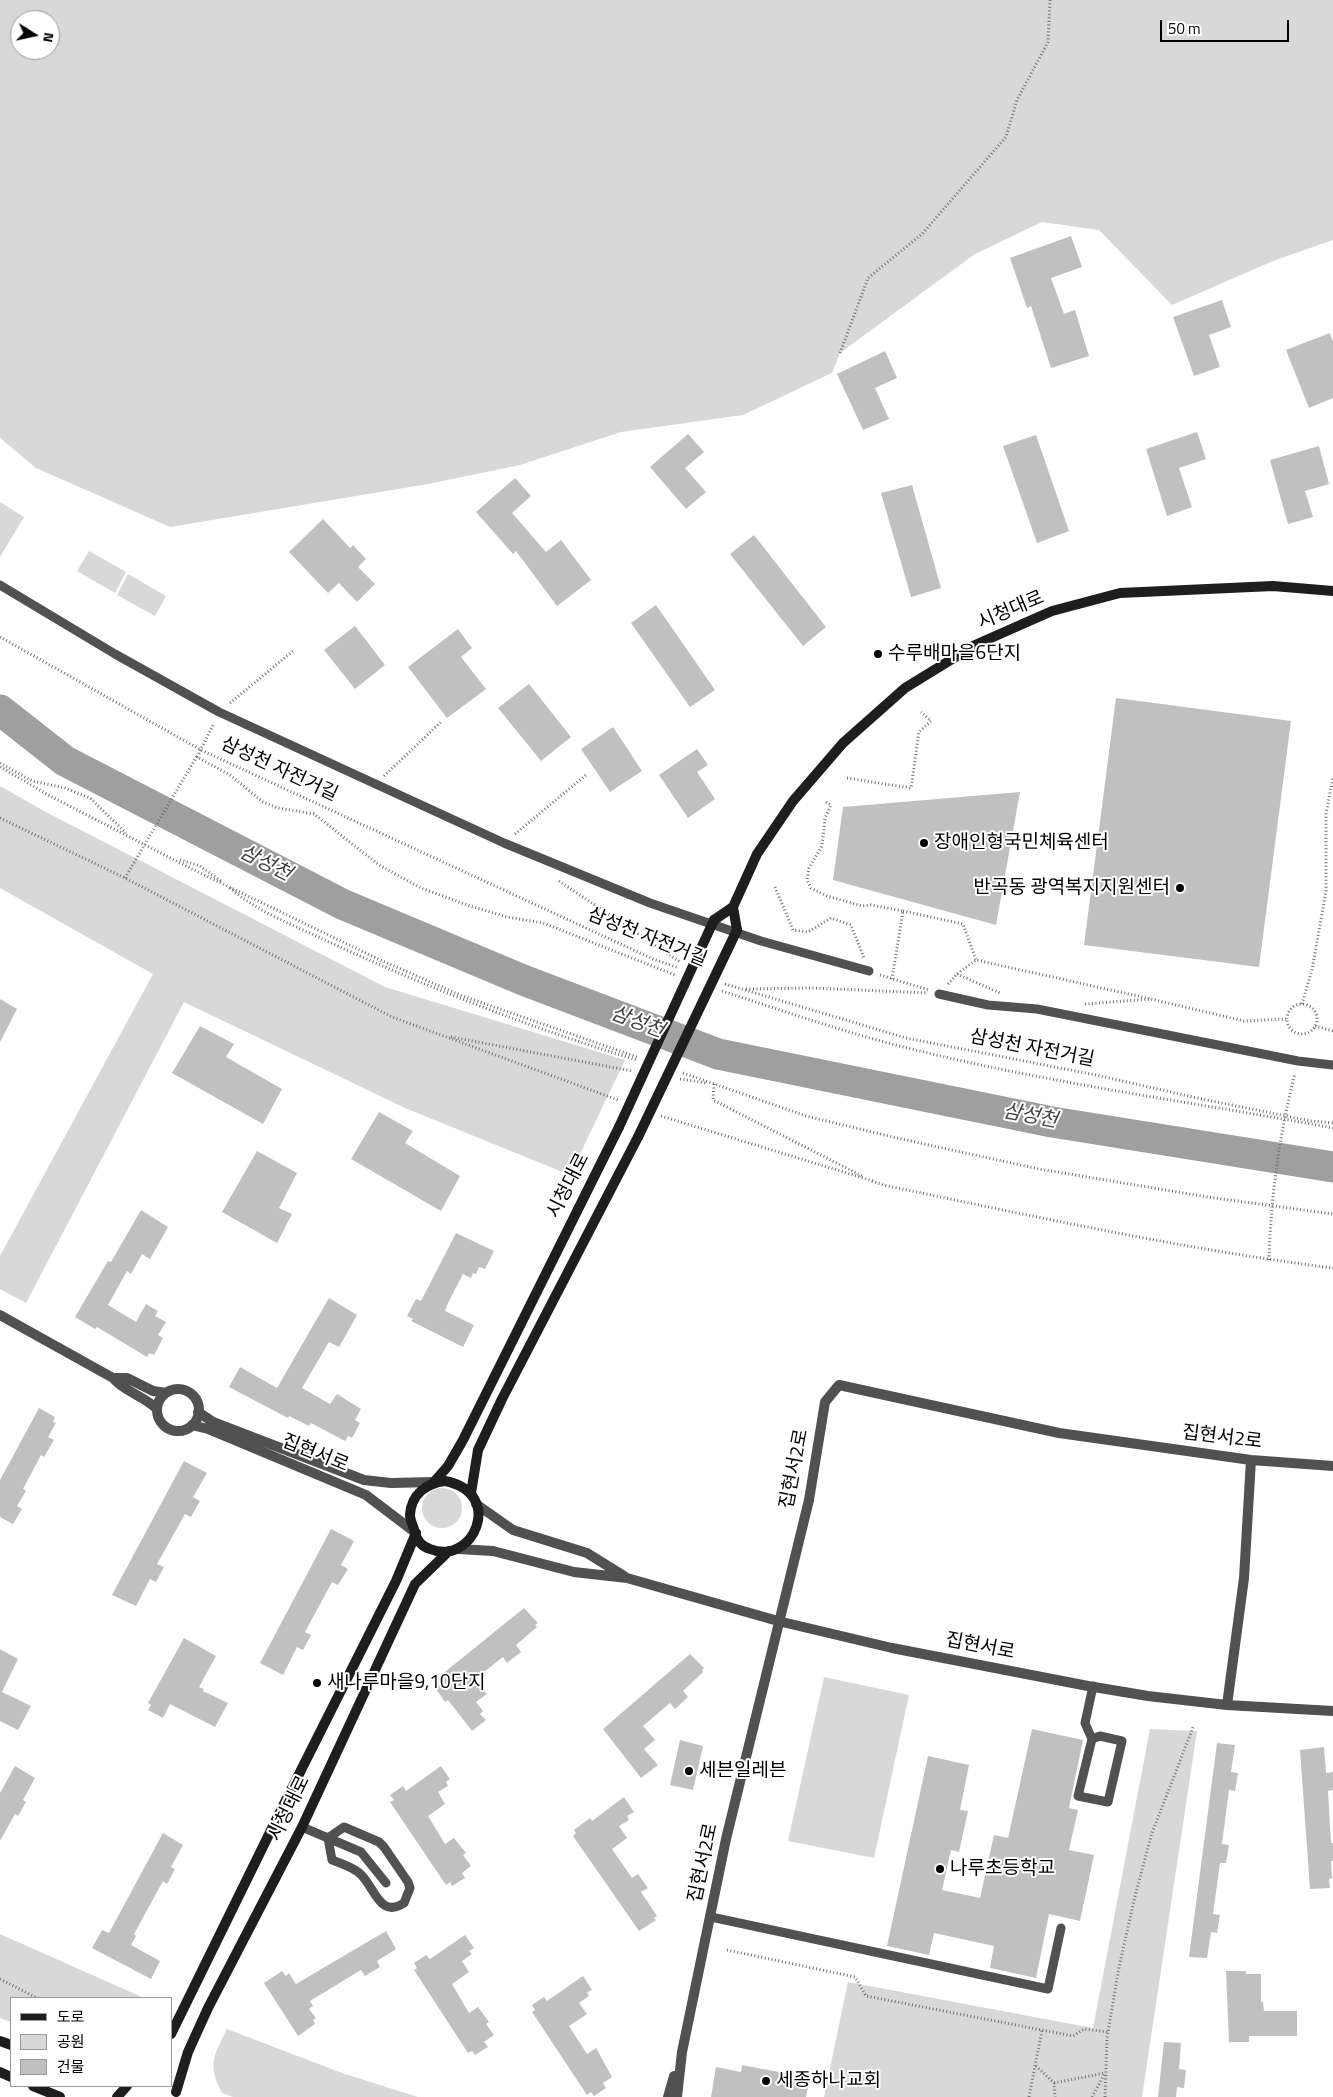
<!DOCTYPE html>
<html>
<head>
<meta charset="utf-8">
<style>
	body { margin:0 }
	#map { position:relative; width:1333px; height:2097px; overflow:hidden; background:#fff; font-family:"Titillium Web","Noto Sans KR",sans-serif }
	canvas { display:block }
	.legend { position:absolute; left:10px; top:1997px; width:162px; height:90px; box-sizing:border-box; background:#fff; border:1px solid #999; margin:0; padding:6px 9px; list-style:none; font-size:15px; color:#000 }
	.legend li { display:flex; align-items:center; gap:10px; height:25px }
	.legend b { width:25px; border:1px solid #999 }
	.north { position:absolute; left:10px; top:10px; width:50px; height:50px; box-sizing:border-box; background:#fff; border:1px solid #999; border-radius:50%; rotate:100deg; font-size:14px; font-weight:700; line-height:20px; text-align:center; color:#000 }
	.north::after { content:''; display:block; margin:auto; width:18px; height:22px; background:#000; clip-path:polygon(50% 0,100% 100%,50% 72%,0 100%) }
	.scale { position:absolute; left:1160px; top:20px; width:129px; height:22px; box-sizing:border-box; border:2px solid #000; border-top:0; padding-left:6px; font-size:15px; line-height:18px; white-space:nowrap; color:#000; -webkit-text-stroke:4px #fff; paint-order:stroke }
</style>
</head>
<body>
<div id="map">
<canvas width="1333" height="2097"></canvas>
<ul class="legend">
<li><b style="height:6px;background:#1e1e1e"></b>도로</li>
<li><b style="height:14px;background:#d8d8d8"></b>공원</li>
<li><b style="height:14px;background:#c0c0c0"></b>건물</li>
</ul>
<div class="north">N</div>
<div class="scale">50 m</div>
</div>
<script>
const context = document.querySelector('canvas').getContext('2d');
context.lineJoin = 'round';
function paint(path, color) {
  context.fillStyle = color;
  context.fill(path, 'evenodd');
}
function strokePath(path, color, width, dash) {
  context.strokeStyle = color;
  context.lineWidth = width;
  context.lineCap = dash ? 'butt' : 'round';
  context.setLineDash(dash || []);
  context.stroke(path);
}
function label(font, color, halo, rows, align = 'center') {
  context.font = font + ' "Titillium Web","Noto Sans KR",sans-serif';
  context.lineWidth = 4;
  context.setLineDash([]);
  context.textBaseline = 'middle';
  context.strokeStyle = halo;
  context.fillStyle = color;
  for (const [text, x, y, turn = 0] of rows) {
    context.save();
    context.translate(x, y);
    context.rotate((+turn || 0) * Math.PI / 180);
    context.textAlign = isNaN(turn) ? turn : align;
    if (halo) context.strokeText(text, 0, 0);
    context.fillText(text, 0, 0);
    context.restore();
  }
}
paint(new Path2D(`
	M0,0h1333v240l-60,21 -101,44 -73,-75 -57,-8 -67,32 -135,99 -8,20 -89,42 -122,17 -101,33 -92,19 -258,43 -134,-59 -36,-30zM20,20h30v30h-30z
	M0,502l24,15 -24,40z
	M89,551l37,21 -11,21 -38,-22z
	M128,574l38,22 -11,20 -38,-21z
	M0,786l44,25 341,176 240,73 -55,115 -165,-67 -221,-106 -158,301 -26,-14v-33l153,-282 -153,-86z
	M422 1508a20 20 0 1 1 40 0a20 20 0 1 1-40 0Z
	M824,1677l85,18 -35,163 -86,-17z
	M1150,1729l47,2 -55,366h-318l24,-115 245,46z
	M0,1934l144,64h-133v24l-11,-4z
	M227,2029l115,44 76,24h-185l-11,-4c-15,-28 -8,-38 5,-64z`), '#d8d8d8');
strokePath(new Path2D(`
	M0,710l65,51 277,143 181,76 195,74 334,68 281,45`), '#9f9f9f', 31);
paint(new Path2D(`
	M1071,236l11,31 -31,11 13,36 11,-4 14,46 -38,12 -20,-62 -4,2 -17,-50z
	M1222,300l9,27 -22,8 11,32 -26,9 -21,-59z
	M1330,333l3,9v56l-24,10 -23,-58z
	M885,351l12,27 -22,10 14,31 -26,11 -26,-56z
	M1197,432l9,27 -27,9 13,39 -25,9 -21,-67z
	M688,434l16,18 -19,16 21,24 -20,17 -36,-42z
	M1036,435l33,96 -32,12 -34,-97z
	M1319,446l10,38 -24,7 8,26 -25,7 -18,-64z
	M515,478l16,18 -19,17 34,39 15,-12 30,40 -34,26 -41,-55 -3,3 -37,-42z
	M912,485l29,103 -30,9 -30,-104z
	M323,519l27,29 3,-3 13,14 -8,8 17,17 -18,18 -18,-19 -11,10 -39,-41z
	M754,535l72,92 -23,19 -73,-92z
	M656,605l59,85 -25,17 -59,-84z
	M355,626l30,39 -30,24 -31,-39z
	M458,629l14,19 -11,9 25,32 -39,29 -39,-51z
	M529,684l42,53 -30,24 -43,-53z
	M1116,698l175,23 -32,246 -175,-22z
	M613,727l29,44 -32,21 -29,-43z
	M697,749l11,16 -11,7 18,27 -27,19 -29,-43z
	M1020,792l-24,133 -163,-45 10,-73z
	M0,999l17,10 -17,33z
	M200,1026l34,18 -8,13 56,32 -19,35 -91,-51z
	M379,1112l34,19 -8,12 55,33 -19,35 -90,-52z
	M257,1151l40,22 -18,35 13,6 -15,29 -55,-31z
	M141,1210l27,17 -18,32 -8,-5 -11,20 -4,-3 -19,34 28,17 10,-18 12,7 -3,5 11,6 -8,13 5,3 -9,17 -5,-2 -2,4 -50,-30 -2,2 -20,-12 33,-56 3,1z
	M456,1233l38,18 -9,18 -6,-2 -3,7 -3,-1 -2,5 -8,-4 -15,29 -3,8 29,14 -11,22 -52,-26 2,-2 -6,-3 9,-17 5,2z
	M329,1298l28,17 -18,32 -10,-5 -27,46 28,16 7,-10 24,15 -6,11 5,3 -8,15 -4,-2 -3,5 -34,-18 -2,3 -20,-10 -1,2 -59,-31 11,-20 37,21z
	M39,1408l16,9 -2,5 3,1 -8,14 6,3 -10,17 -3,-2 -18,34 3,2 -9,15 5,3 -9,15 -13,-7v-37z
	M184,1461l23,12 -14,24 7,4 -9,16 -6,-3 -28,50 7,3 -8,15 -6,-3 -14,27 -24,-11z
	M331,1529l23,12 -13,24 7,4 -10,16 -6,-3 -27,50 6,3 -8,15 -6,-3 -14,28 -23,-12z
	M524,1608l14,15 -3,2 2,2 -21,18 5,7 -14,11 -4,-6 -28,22 12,15 -11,8 7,9 -3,3 6,6 -14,11 -24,-31 -3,2 -11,-16 3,-2 -2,-4z
	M184,1638l32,18 -17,31 5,2 -1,2 25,12 -13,24 -45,-23 -7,14 -15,-8 3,-5 -3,-2z
	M0,1649l18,10 -16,33 29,14 -13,24 -18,-9z
	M690,1654l14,14 -2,2 1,2 -20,19 5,6 -13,12 -5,-6 -27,23 12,14 -11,9 14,16 -17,13 -38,-49z
	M1032,1729l51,11 -14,68 9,2 -9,40 25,5 -14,66 -31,-7 -13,64 -46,-10 4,-22 -60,-13 -5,22 -42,-9 41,-190 41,9 -9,45 8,1 -9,41 -8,-2 -9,40 38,8 14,-63 14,3z
	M680,1740l23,6 -10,44 -23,-5z
	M1217,1743l18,2 -4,27 7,1 -3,18 -6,-1 -7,54 7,1 -3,18h-6l-7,51 7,1 -3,18 -6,-1 -4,26 -18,-1z
	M1324,1747l2,26 7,-1v18l-5,1 3,52h2v18h-2l1,17 -3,1 1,9 -20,1 -10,-139z
	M15,1766l20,12 -12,22 3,2 -8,14 -3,-2 -15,27v-48z
	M441,1766l9,13 -4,3 2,4 -10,6 7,12 -17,12 17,28 9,-6 12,15 -3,2 8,11 -9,7 3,5 -13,8 -2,-4 -4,3 -56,-83 4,-2 -4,-5 13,-9 3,5z
	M624,1797l10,15 -7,4 2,4 -10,6 8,12 -15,11 20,29 6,-4 10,14 -7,4 16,24 -3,2 2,2 -17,11 -66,-95 3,-3 -2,-3 16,-12 2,3z
	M163,1833l20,12 -12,22 4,2 -8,15 -4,-3 -29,53 2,2 -5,9 29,16 -9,18 -59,-31 10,-18 7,3z
	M386,1931l10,18 -19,12 3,6 -15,9 -4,-6 -51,31 3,5 -4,3 7,9 -3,2 2,4 -17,12 -34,-53 18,-12 4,5 3,-3 7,11z
	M465,1935l9,13 -5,3 3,3 -10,7 7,11 -17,12 17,29 9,-6 11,15 -3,2 8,11 -10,7 4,5 -13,8 -3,-4 -4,2 -54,-83 3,-2 -3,-5 12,-8 4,4z
	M1226,1971h20v3h15v28h2l1,9h33v25h-48v6h-20z
	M583,1976l9,14 -5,2 2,4 -10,7 8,11 -18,12 18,28 9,-6 16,29 -9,6 3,5 -12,8 -3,-4 -4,3 -55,-83 3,-2 -3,-5 12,-8 3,4z
	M1164,2042l17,1 -2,26 7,1 -2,18 -7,-1 -1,10h-18z
	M742,2065l68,13 -4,19h-95l5,-30 25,5z`), '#c0c0c0');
strokePath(new Path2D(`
	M840,353l28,-75 54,-44 84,-97 11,-37 31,-58 2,-42
	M0,637l201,113 452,209 26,9
	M230,703l63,-52
	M201,750l-4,7 33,18 33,27 15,6 36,6 65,51 42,23 49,18 37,11 36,6 132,52
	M200,751l14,-28
	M0,763l32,18 33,7 25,10 36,35
	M0,767l50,29 138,71 190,92 82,36 177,62
	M384,776l58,-55
	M847,778l64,10 8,-56 12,-11 -10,-9
	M826,802l5,3 -6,13 -3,28 -13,22 -2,12 4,8 16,8 35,10 9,-1 32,6 -11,68
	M0,818l125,60 267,139 226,83
	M515,834l71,-59
	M180,860l20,6 21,15
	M125,878l72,-122
	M559,881l121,81
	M775,887l18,43 15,2 23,-14 20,7 13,33
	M230,888c27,24 66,38 99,54 100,46 202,86 308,118
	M903,911l60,13 13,36
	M957,974l43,19
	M880,975l49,15
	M725,984l181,54 190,37 101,23 114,23 22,2
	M948,984l9,-10 19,-14 175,39
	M746,989l68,-1 114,5
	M722,991c68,22 136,46 206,62 133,32 270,50 405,75
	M1287 1019a15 15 0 1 1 30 0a15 15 0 1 1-30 0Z
	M1085,1004l66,-5 93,22 42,-2
	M1302,1004l10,-34 14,-79v-77l7,-37
	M1315,1026l18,5
	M451,1037l181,34
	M683,1073l123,43 91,22 142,31 169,28 125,17
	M680,1079l26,4
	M714,1084l-1,16 151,77
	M661,1116l212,65
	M872,1181l11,4c150,31 298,64 450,83
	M1269,1260c2,-65 10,-123 26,-187
	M727,1950l128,27 11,19 207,40 11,-7 24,3
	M0,1979l37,19
	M1036,2066l18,17 1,14
	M1054,2083l51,-10
	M1029,2097l13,-67
	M1092,2097l13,-24
	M1105,2097l2,-59 12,-71 17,-75 16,-59 42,-108`), '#737373', 3, [1, 2.5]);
strokePath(new Path2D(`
	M0,585l115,69 104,58 285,131 146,60 111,38 108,30
	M939,994l49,11 49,4 261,52 35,4
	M1092,1739l8,-3 22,5 -14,61 -30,-6 14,-57 -7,-16 8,-37
	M302,1827l59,25 25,31
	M344,1827l35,15 5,5 24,35 2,6 -6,15c-26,17 -30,-20 -46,-31 -8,-6 -18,-9 -26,-12l-4,-22z
	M711,1917l337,72 13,-61`), '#515151', 9);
strokePath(new Path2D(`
	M0,1315l113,63c13,15 30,17 44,31
	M113,1378h14l26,13 13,2
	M157 1410a21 21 0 1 1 42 0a21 21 0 1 1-42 0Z
	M198,1412l15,10 151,58 27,3 43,-1
	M192,1425l16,4 158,66 50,38
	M476,1504l37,26 74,23 37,23
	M458,1549l35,2 81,21 53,6 151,43 114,27 196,38 60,10 79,9 106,6
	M1227,1705l17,-127 7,-118
	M668,2097l6,-21
	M677,2097l5,-45 44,-213 83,-339 16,-98 14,-17 220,48 192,27 82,6`), '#515151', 10);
strokePath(new Path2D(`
	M733,907l4,23
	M714,920l19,-13 24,-53 36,-53 50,-58 62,-55 70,-43 77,-34 68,-18 153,-7 60,5
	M445,1481c61,12 28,86 -15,68 -9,-3 -13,-8 -15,-16 -1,-6 -5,-12 -5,-18 1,-21 17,-32 35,-34z
	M434,1482l14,-16 15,-26 156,-313
	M471,1493l7,-43 24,-51 136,-262
	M171,2034l107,-218 118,-235 20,-48
	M0,2041l11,4
	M0,2072l11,5
	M33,2086l27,11
	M176,2092l12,-40 20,-44 94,-181 113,-243 34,-33
	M117,2097l10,-11`), '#1e1e1e', 10);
strokePath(new Path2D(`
	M619,1127l95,-207
	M638,1137l99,-207`), '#1e1e1e', 10);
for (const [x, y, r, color] of [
	[878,654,5,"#000"],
	[924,843,5,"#000"],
	[1180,888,5,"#000"],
	[317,1683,5,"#000"],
	[689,1771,5,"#000"],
	[940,1869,5,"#000"],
	[766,2081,5,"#000"]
]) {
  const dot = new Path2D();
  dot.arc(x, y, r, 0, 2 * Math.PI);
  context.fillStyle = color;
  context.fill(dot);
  strokePath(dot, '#fff', 2);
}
label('19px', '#000', '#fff', [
	["시청대로",1011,611,-23],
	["삼성천 자전거길",279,770,25],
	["삼성천 자전거길",647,938,22],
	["삼성천 자전거길",1032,1049,11],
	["시청대로",569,1186,-63],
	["집현서2로",1222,1438,7],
	["집현서로",315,1454,22],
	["집현서2로",795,1469,-79],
	["집현서로",980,1647,11],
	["시청대로",290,1809,-64],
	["집현서2로",704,1863,-78]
]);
label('19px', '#000', '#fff', [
	["수루배마을6단지",888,654],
	["장애인형국민체육센터",934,843],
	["반곡동 광역복지지원센터",1170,888,"right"],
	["새나루마을9,10단지",327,1683],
	["세븐일레븐",699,1771],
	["나루초등학교",950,1869],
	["세종하나교회",776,2081]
], 'left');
label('italic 20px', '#404040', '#fff', [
	["삼성천",265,864,27],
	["삼성천",637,1023,21],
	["삼성천",1030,1117,11]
]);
</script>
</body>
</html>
